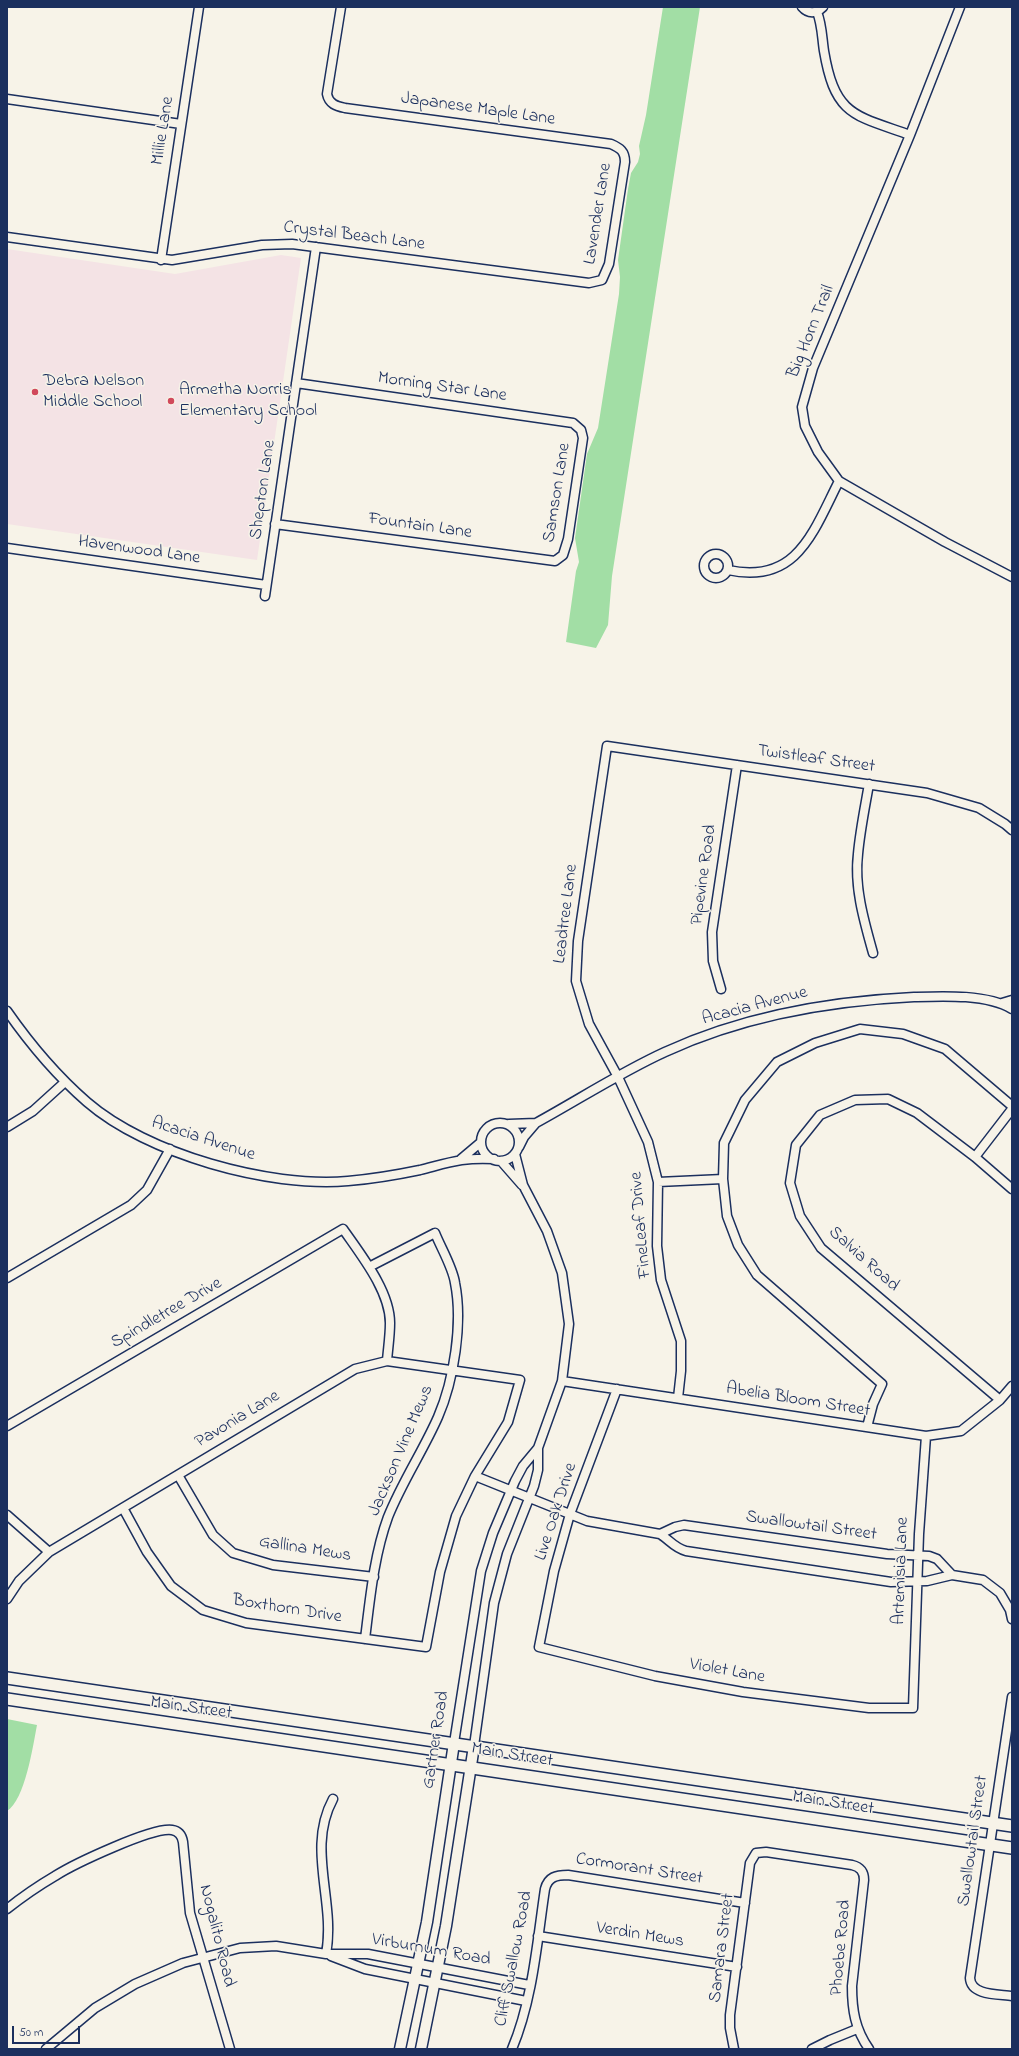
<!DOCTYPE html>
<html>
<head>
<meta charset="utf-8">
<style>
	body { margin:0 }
	#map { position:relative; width:1019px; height:2056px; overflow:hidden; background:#f7f3e8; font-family:"Indie Flower",sans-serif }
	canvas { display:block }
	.frame { position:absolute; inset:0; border:8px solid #1b2f5e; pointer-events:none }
	.scale { position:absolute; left:12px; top:2026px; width:68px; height:18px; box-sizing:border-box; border:2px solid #1b2f5e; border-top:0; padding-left:5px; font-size:12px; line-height:14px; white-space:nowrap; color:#1b2f5e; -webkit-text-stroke:3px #f7f3e8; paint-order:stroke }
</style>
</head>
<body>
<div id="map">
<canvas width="1019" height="2056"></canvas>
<div class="frame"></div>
<div class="scale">50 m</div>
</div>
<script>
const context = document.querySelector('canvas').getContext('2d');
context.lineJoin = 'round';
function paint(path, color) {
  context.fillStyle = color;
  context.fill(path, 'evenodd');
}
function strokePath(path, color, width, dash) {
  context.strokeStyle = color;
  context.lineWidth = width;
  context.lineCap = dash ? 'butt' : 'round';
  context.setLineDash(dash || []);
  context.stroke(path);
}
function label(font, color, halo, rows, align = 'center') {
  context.font = font + ' "Indie Flower",sans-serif';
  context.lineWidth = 3;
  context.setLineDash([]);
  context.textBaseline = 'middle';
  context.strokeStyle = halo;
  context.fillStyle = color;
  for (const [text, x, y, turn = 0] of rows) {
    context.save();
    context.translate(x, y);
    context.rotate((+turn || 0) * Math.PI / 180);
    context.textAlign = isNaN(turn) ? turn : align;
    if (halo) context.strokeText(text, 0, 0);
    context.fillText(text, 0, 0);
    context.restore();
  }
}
paint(new Path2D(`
	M7,249l168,25 106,-19 20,3 -44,302 -250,-36z`), '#f4e3e5');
paint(new Path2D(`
	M663,7h37l-88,569 -4,49 -12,23 -30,-6 10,-71 3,-9 -4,-24 12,-84 11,-26 21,-134 1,-17 -2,-17 10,-71 3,-16 7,-11 2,-8 -1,-8 7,-31z
	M7,1719l30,6c-4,21 -12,75 -30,86z`), '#a2dea5');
const minor = new Path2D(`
	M802,7c6,7 14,7 21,0
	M960,7l-50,128 -97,233 -11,39 3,19 13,26 21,29 106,61 67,35
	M817,12c5,12 5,26 7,39 11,65 30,64 86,84
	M7,99l174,25
	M7,237l165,23 90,-15 30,-1 297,39 13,-3 7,-16 16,-102c0,-11 -5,-14 -14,-18l-266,-36c-9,-2 -16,-4 -18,-14l14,-87
	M161,260l38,-253
	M275,524l280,37 8,-6 5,-16 15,-101 -2,-8 -8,-7 -277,-40
	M7,548l259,37
	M704 566a12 12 0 1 1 24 0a12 12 0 1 1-24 0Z
	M728,570c69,15 85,-38 111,-89
	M265,596l51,-349
	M869,784c-4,23 -9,47 -11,70 -4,33 6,67 15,99
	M721,989l-8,-28 -1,-29 25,-167
	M1002,1003l10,-3
	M7,1011c23,33 49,64 80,91 60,52 182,86 261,79 24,-2 48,-6 72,-11 28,-7 43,-13 74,-11
	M481 1142a19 19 0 1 1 38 0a19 19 0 1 1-38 0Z
	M509,1124l27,-1
	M7,1127l26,-16 32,-29
	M519,1147l5,-10 12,-14c42,-23 85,-51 129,-71 78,-36 164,-51 249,-55 29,-1 73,-3 98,12
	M975,1157l37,-48
	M461,1159l19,-16
	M501,1161l21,24
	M658,1182l65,-3
	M7,1278l124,-73 16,-15 23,-41
	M562,1381l364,55 35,-5 39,-31 12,-14
	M617,1389l-47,125 -16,57 -15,76 116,29 88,16 126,16h44l6,-174 7,-98
	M678,1398l3,-27v-30l-20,-61 -4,-34 1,-64 -10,-40 -30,-65 -29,-53 -13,-43 2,-40 29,-195 320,47 52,15 26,16 7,6
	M1000,1400l-179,-152 -21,-32 -10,-33 6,-38 24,-30 35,-15 33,-1 29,14 58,44 37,32
	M7,1426l336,-197c18,26 47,62 47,94 0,13 -2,25 -3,38
	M867,1427l6,-23 9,-20 -125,-109 -19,-30 -11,-29 -4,-37 1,-36 21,-43 32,-38 38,-19 45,-14 43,5 42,15 67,57
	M178,1475l35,60 20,18 40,12 101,12
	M475,1476l112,45 73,13c11,7 13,13 26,17l205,31 36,-1 25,-6 31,5 17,13 10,17 2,9
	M7,1515l42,37
	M660,1534l15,-7 9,-2 203,29 42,2 8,3 15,16
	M7,1599l12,-18 30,-29 306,-183 32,-8 133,19 -12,42 -33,54 -19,40 -16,56 -14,75 -180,-24 -43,-13 -32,-24 -24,-34 -24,-44
	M365,1639c5,-40 9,-84 23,-122 14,-35 35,-66 50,-100 16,-37 25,-94 17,-134 -2,-15 -14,-35 -20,-50l-66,34
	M1012,1697l-42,281c1,18 29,16 42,18
	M454,1743l27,-172 12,-38 22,-52 8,-15 15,-18 24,-67 7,-57 -7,-51 -15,-42 -24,-46 -8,-31
	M474,1746l20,-143 13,-49 27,-68 4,-16v-22
	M7,1909c15,-12 31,-23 48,-33 19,-12 97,-49 117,-46 7,1 10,6 11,12l7,71 40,136
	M538,1936l199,31
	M326,1954c10,-53 -20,-105 7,-155
	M331,1956l34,13 161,32
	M46,2049l49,-41 40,-24 48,-21 57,-15 36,-2 50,8h42l161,31
	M512,2049c21,-50 25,-107 33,-160 3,-12 11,-14 23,-14l177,28
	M734,2049l-4,-21v-13l20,-152 6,-10 10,-1 86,13c8,2 12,6 12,15l-12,106c0,24 3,43 17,63
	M812,2049l18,-9 27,-11`);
const tertiary = new Path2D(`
	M400,2049l27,-127 27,-179
	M421,2049l25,-123 28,-180`);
const secondary = new Path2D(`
	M7,1678l1005,148
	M7,1699l1005,149`);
strokePath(minor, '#1b2f5e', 11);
strokePath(tertiary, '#1b2f5e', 13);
strokePath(secondary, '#1b2f5e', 14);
strokePath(minor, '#f7f3e8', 8);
strokePath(tertiary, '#f7f3e8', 10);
strokePath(secondary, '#f7f3e8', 11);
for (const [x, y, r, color] of [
	[35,392,4,"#d1495b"],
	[171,401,4,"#d1495b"]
]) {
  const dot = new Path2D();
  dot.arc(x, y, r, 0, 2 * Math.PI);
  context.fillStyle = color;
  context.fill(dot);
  strokePath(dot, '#f7f3e8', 1.5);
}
label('18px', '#1b2f5e', '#f7f3e8', [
	["Japanese Maple Lane",478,110,8],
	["Millie Lane",164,131,-81],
	["Lavender Lane",599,214,-81],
	["Crystal Beach Lane",354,237,7],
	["Big Horn Trail",812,332,-68],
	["Morning Star Lane",442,388,8],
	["Shepton Lane",264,490,-82],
	["Samson Lane",558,493,-81],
	["Fountain Lane",420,527,8],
	["Havenwood Lane",139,551,8],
	["Twistleaf Street",816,760,8],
	["Pipevine Road",705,875,-82],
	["Leadtree Lane",567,914,-83],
	["Acacia Avenue",755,1007,-15],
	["Acacia Avenue",203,1140,18],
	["FineLeaf Drive",642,1225,-95],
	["Salvia Road",863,1260,42],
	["Spindletree Drive",167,1314,-30],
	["Abelia Bloom Street",798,1401,9],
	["Pavonia Lane",238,1420,-31],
	["Jackson Vine Mews",402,1451,-67],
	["Live Oak Drive",557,1512,-72],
	["Swallowtail Street",811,1527,8],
	["Gallina Mews",305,1550,9],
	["Artemisia Lane",902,1571,-88],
	["Boxthorn Drive",287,1610,9],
	["Violet Lane",727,1672,10],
	["Main Street",191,1709,8],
	["Gartner Road",437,1740,-81],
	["Main Street",512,1756,9],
	["Main Street",833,1804,9],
	["Swallowtail Street",974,1841,-82],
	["Cormorant Street",639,1870,9],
	["Nogalito Road",216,1936,76],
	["Verdin Mews",640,1936,9],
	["Samara Street",723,1948,-83],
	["Phoebe Road",842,1948,-85],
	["Virburnum Road",431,1951,10],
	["Cliff Swallow Road",515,1959,-79]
]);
label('18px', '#1b2f5e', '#f7f3e8', [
	["Debra Nelson",43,382],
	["Middle School",43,403],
	["Armetha Norris",179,391],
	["Elementary School",179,412]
], 'left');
</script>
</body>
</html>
